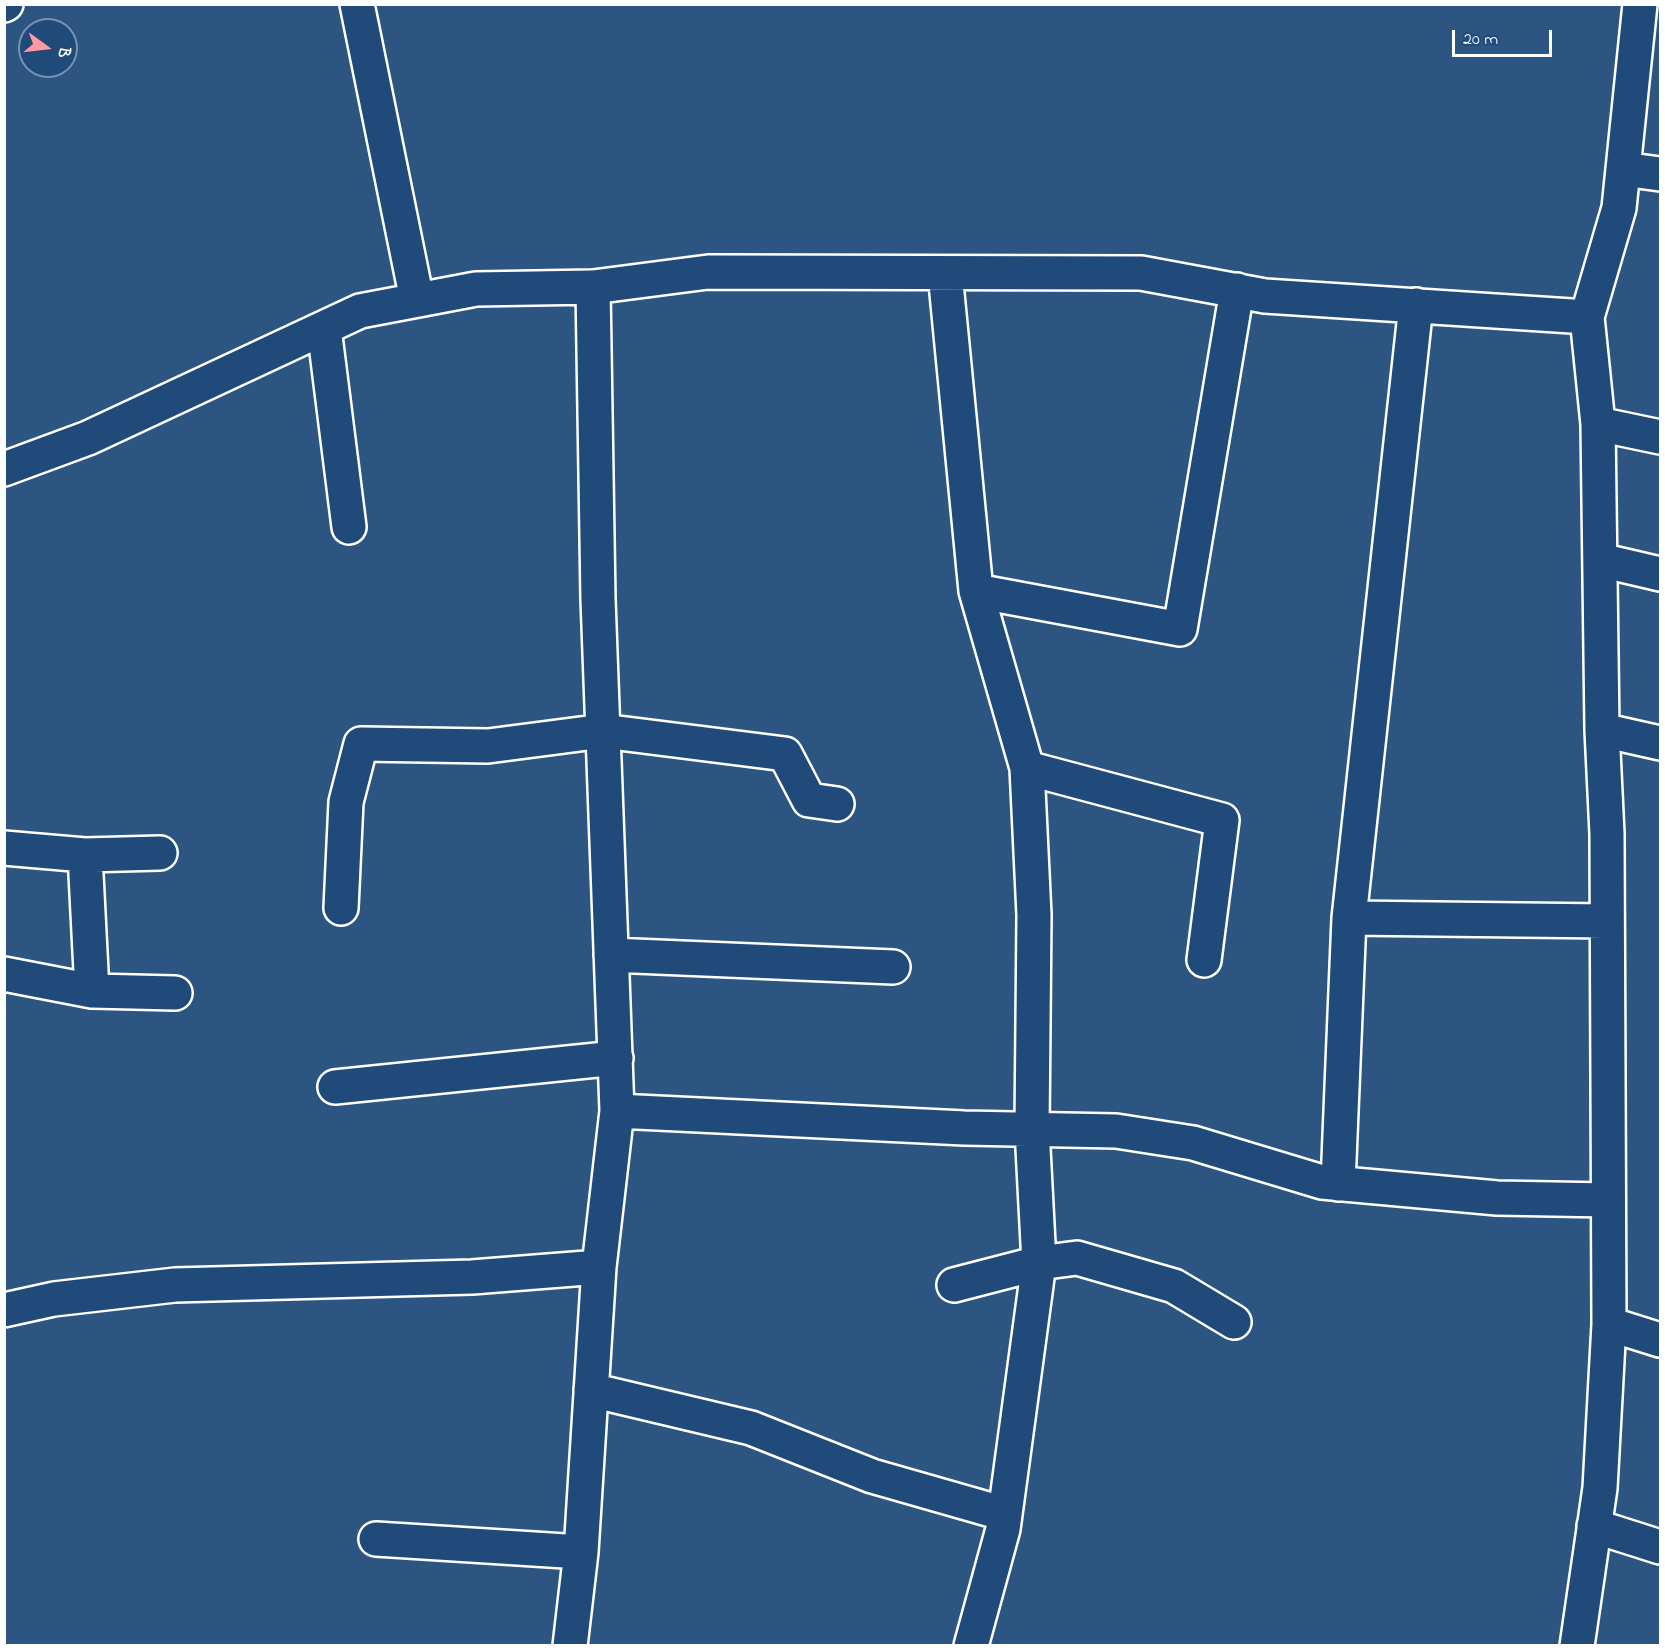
<!DOCTYPE html>
<html>
<head>
<meta charset="utf-8">
<style>
	body { margin:0 }
	#map { position:relative; width:1665px; height:1650px; overflow:hidden; background:#2c5582; font-family:"Indie Flower",sans-serif }
	canvas { display:block }
	.frame { position:absolute; inset:0; border:6px solid #fff; pointer-events:none }
	.north { position:absolute; left:18px; top:18px; width:60px; height:60px; box-sizing:border-box; background:#1f4a7a; border:2px solid #7992af; border-radius:50%; rotate:105deg; font-size:16px; font-weight:700; line-height:24px; text-align:center; color:#fff }
	.north::after { content:''; display:block; margin:auto; width:21px; height:27px; background:#ff9aa2; clip-path:polygon(50% 0,100% 100%,50% 72%,0 100%) }
	.scale { position:absolute; left:1452px; top:30px; width:100px; height:27px; box-sizing:border-box; border:3px solid #fff; border-top:0; padding-left:8px; font-size:18px; line-height:21px; white-space:nowrap; color:#fff; -webkit-text-stroke:4px #1f4a7a; paint-order:stroke }
</style>
</head>
<body>
<div id="map">
<canvas width="1665" height="1650"></canvas>
<div class="frame"></div>
<div class="north">B</div>
<div class="scale">20 m</div>
</div>
<script>
const context = document.querySelector('canvas').getContext('2d');
context.lineJoin = 'round';
function strokePath(path, color, width, dash) {
  context.strokeStyle = color;
  context.lineWidth = width;
  context.lineCap = dash ? 'butt' : 'round';
  context.setLineDash(dash || []);
  context.stroke(path);
}
const minor = new Path2D(`
	M357,4l60,296
	M4,5l2,-1
	M1623,169l37,5
	M945,273l31,318 51,177 7,147 -2,214 7,134 -36,266 -32,117
	M324,328l25,199
	M1598,424l62,13
	M4,469l84,-31 272,-127 116,-22 117,-2 115,-15 433,1 124,23 322,21
	M1600,560l60,14
	M976,591l204,38 57,-339
	M1602,730l58,13
	M1027,768l195,52 -18,140
	M4,848l81,7 75,-2
	M85,855l7,136
	M341,908l5,-106 15,-58 127,2 115,-15 182,23 24,46 28,4
	M1349,918l258,3
	M611,955l282,12
	M4,974l88,17 83,2
	M335,1087l281,-29
	M617,1111l347,17 152,3 77,12 129,39 175,16 111,2
	M1338,1184l11,-266 67,-613
	M954,1285l85,-22 38,-5 97,28 60,36
	M4,1310l50,-11 121,-14 297,-8 127,-10
	M1609,1324l51,16
	M591,1390l160,38 121,48 133,38
	M1594,1526l66,21
	M376,1539l205,13
	M570,1646l11,-94 18,-285 18,-156 -19,-512 -5,-312
	M1577,1646l23,-158 9,-164 -2,-490 -5,-104 -4,-306 -11,-107 32,-109 21,-204`);
strokePath(minor, '#fff', 38);
strokePath(minor, '#1f4a7a', 33);
</script>
</body>
</html>
